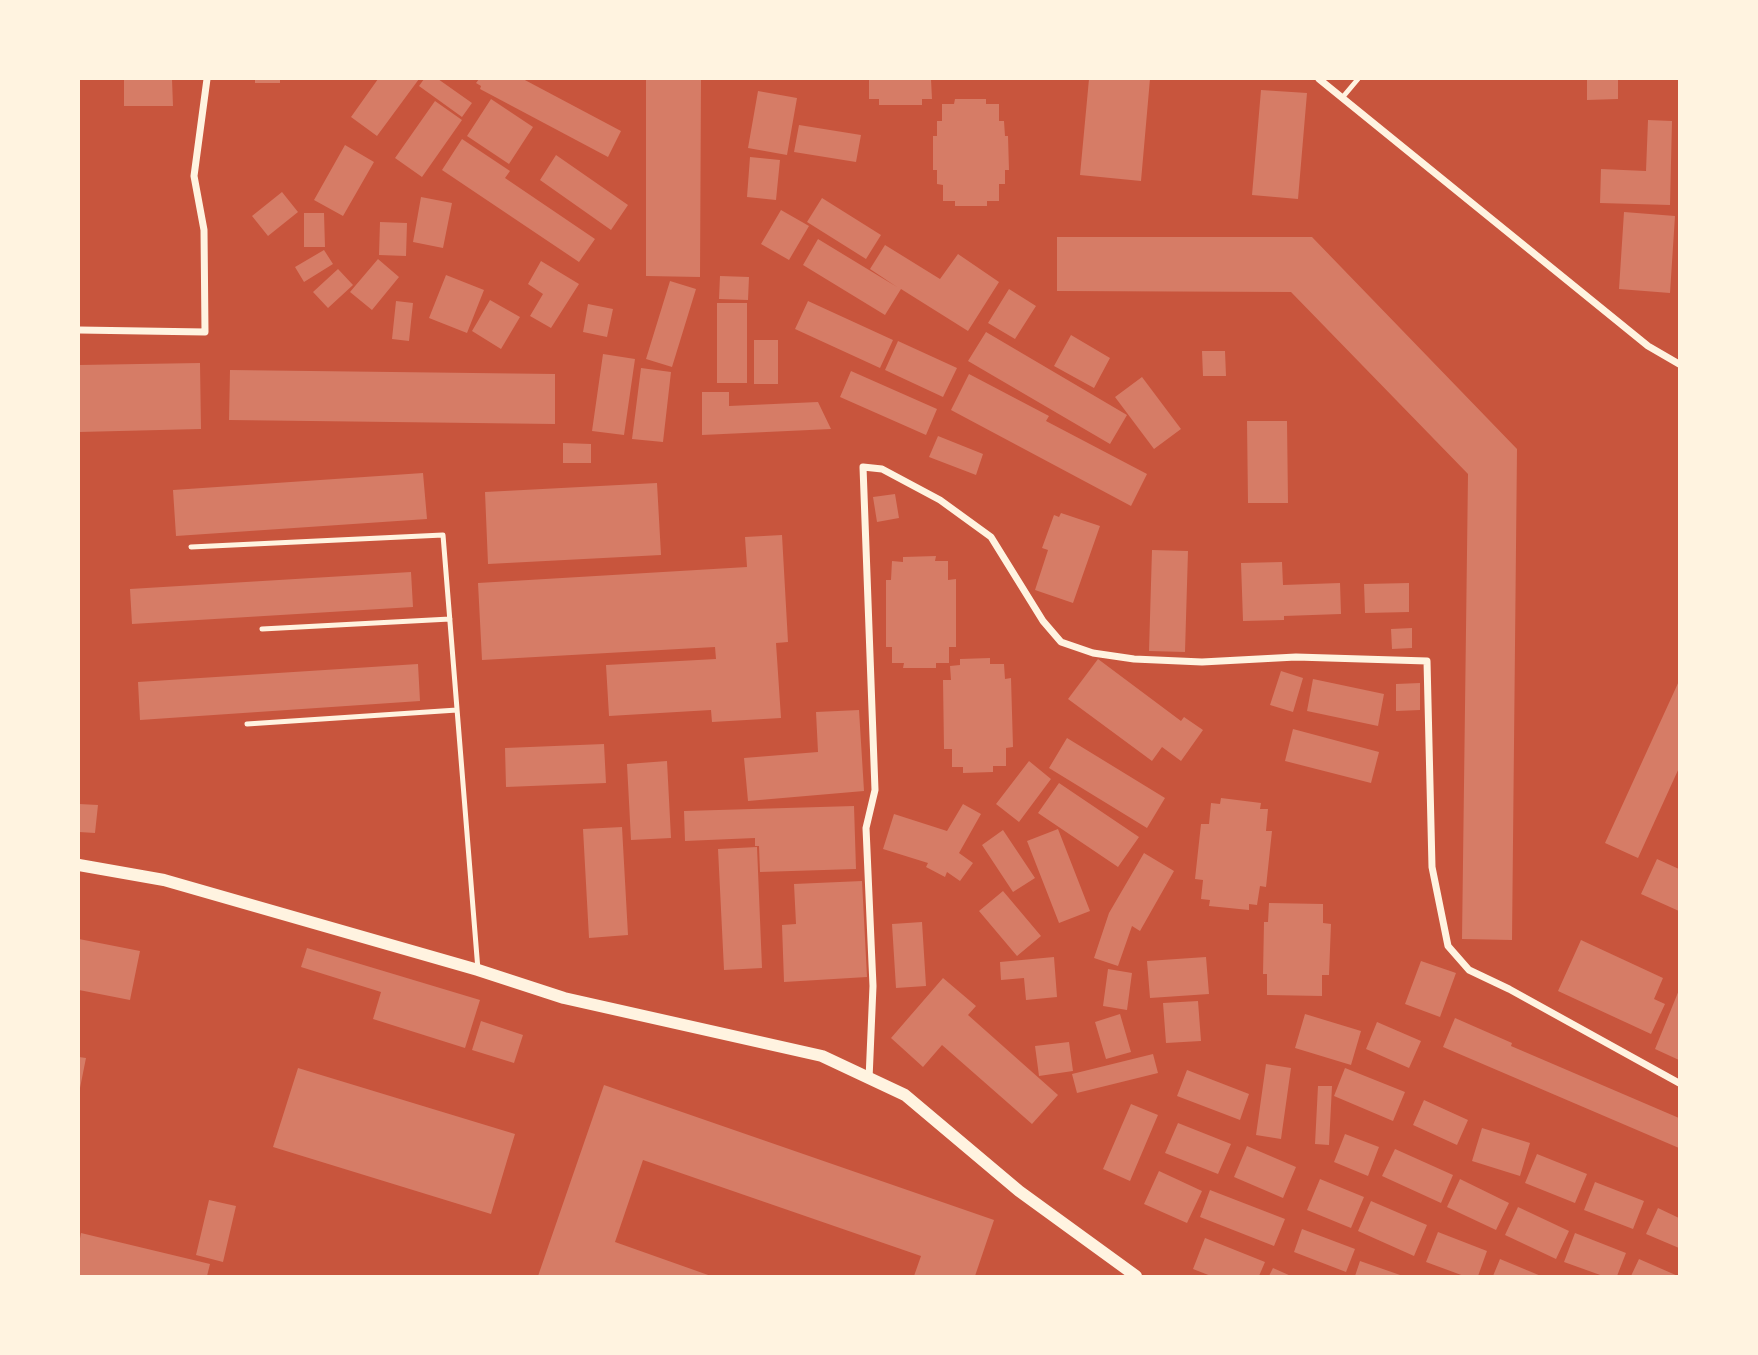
<!DOCTYPE html>
<html>
<head>
<meta charset="utf-8">
<style>
	body { margin:0 }
	#map { position:relative; width:1758px; height:1355px; overflow:hidden; background:#c8553d; font-family:Roboto,sans-serif }
	canvas { display:block }
	.frame { position:absolute; inset:0; border:80px solid #fff3e0; pointer-events:none }
</style>
</head>
<body>
<div id="map">
<canvas width="1758" height="1355"></canvas>
<div class="frame"></div>
</div>
<script>
const context = document.querySelector('canvas').getContext('2d');
context.lineJoin = 'round';
function paint(path, color) {
  context.fillStyle = color;
  context.fill(path, 'evenodd');
}
function strokePath(path, color, width, dash) {
  context.strokeStyle = color;
  context.lineWidth = width;
  context.lineCap = dash ? 'butt' : 'round';
  context.setLineDash(dash || []);
  context.stroke(path);
}
paint(new Path2D(`
	M124,79h48l1,27h-49z
	M255,79h25v4h-25z
	M378,79h41l-42,57 -26,-19z
	M424,79h14l34,24 -10,14 -43,-31z
	M479,79h44l98,52 -13,26 -128,-68 1,-3 -5,-3z
	M646,79h55l-1,198 -54,-1z
	M869,79h62l1,20h-10v6h-43v-6h-10z
	M1089,79h61l-9,102 -61,-6z
	M1587,79h31v20l-31,1z
	M1261,90l46,3 -9,106 -46,-4z
	M758,91l39,7 -10,57 -39,-7z
	M491,99l42,28 -24,37 -42,-28z
	M955,99h31v5h13v17h5l1,15h3l1,34h-4v14h-6v17h-12v5h-32v-5h-12v-16l-6,-1v-14h-4v-34h4v-15h5v-17h12z
	M435,101l27,19 -40,57 -27,-19z
	M1648,120l24,1 -2,84 -70,-2 1,-34 45,2z
	M799,125l62,10 -5,27 -62,-10z
	M462,139l48,32 -5,7 90,61 -16,23 -137,-92z
	M345,145l29,17 -31,54 -29,-16z
	M556,155l72,50 -17,25 -71,-50z
	M750,157l30,3 -4,40 -29,-3z
	M282,192l16,20 -30,24 -16,-20z
	M421,197l31,6 -9,45 -30,-6z
	M822,198l59,37 -15,24 -59,-37z
	M781,210l28,16 -20,34 -28,-16z
	M1624,212l51,4 -5,77 -51,-4z
	M304,213h20l1,34h-21z
	M380,222l27,1 -1,33 -27,-1z
	M1057,237h255l205,212 -5,491 -50,-1 6,-465 -177,-182 -234,-1z
	M818,239l79,48 -27,-18 15,-24 55,34 18,-25 41,28 -31,49 -67,-42 -16,26 -82,-50z
	M324,250l9,14 -29,18 -9,-15z
	M378,259l21,18 -27,33 -22,-18z
	M541,261l38,23 -28,44 -21,-12 13,-22 -15,-10z
	M338,269l15,16 -25,23 -15,-16z
	M446,275l38,15 -17,43 -38,-15z
	M720,276l29,1 -1,23 -29,-1z
	M670,281l26,8 -24,78 -26,-8z
	M1009,289l27,17 -21,33 -27,-16z
	M490,300l30,17 -19,32 -29,-18z
	M396,301l17,2 -4,38 -17,-2z
	M808,301l85,39 -13,28 -85,-39z
	M717,303h30v80h-30z
	M588,304l25,5 -6,28 -24,-5z
	M986,332l141,83 -17,29 -142,-83z
	M1071,335l39,23 -16,30 -40,-22z
	M754,340h24v44h-24z
	M898,341l59,27 -14,29 -58,-27z
	M1202,351h23l1,25h-23z
	M603,354l32,5 -11,76 -32,-4z
	M200,363l1,66 -122,3v-67z
	M641,368l30,4 -8,70 -31,-3z
	M230,370l325,4v50l-326,-4z
	M851,371l86,38 -11,26 -86,-38z
	M969,374l80,42 -3,5 101,53 -16,32 -180,-96z
	M1142,377l39,52 -27,20 -39,-52z
	M702,392h27v14l89,-4 13,27 -129,6z
	M1247,421h40l1,82h-40z
	M938,436l45,18 -7,21 -47,-18z
	M563,443l28,1v19h-28z
	M423,473l4,46 -251,17 -3,-46z
	M657,483l4,72 -173,9 -3,-72z
	M895,494l4,24 -22,4 -4,-25z
	M1061,513l39,13 -27,77 -38,-13 13,-40 -6,-2 12,-33 5,2z
	M782,535l6,107 -12,1 5,75 -69,4 -1,-12 -102,6 -3,-51 110,-6 -1,-12 -233,13 -4,-77 269,-16 -2,-30z
	M1152,550l36,1 -3,101 -36,-1z
	M936,556l-1,5h13v19l8,-1v68h-7v16h-13v5h-33l1,-5h-12v-16h-6v-67h5l1,-19 11,1v-5z
	M1282,562l1,23 57,-2 1,31 -57,2v4l-41,1 -2,-58z
	M411,572l2,35 -281,17 -2,-35z
	M1409,583v29l-44,1 -1,-29z
	M1412,628v20l-20,1 -1,-20z
	M990,658v6h14l1,15 6,-1 2,69 -7,1v18h-13v6l-30,1v-6h-11v-18h-8l-1,-69h8l-1,-14 10,-1v-6z
	M1098,659l83,62 3,-4 19,13 -22,31 -19,-14 -10,14 -84,-62z
	M418,664l2,37 -280,19 -2,-38z
	M1281,671l22,7 -10,34 -23,-7z
	M1313,679l71,15 -6,32 -71,-15z
	M1679,681v87l-41,90 -33,-15z
	M1420,683v27l-24,1v-27z
	M859,710l5,81 -116,10 -4,-43 74,-6 -2,-40z
	M1293,729l86,23 -8,31 -86,-22z
	M1067,738l98,60 -18,30 -98,-60z
	M604,744l2,39 -100,4 -1,-39z
	M667,761l4,77 -40,2 -4,-76z
	M1029,761l22,18 -32,43 -23,-18z
	M1059,783l80,54 -21,30 -80,-54z
	M1221,798l40,5 -1,6h8l-2,22h6l-6,56 -6,-1 -3,19 -8,-1v6l-40,-4 1,-6 -9,-1 2,-19 -8,-1 6,-55h8l2,-21 9,1z
	M79,804l19,1 -3,28 -16,-1z
	M963,804l18,10 -22,39 14,10 -13,18 -13,-9 -2,5 -19,-10 2,-4 -45,-14 11,-35 53,17z
	M854,806l2,63 -96,3 -1,-26h-4v-8l-70,3 -1,-30z
	M622,827l6,108 -39,3 -6,-109z
	M1058,829l32,82 -31,12 -32,-82z
	M1003,830l32,48 -22,14 -31,-47z
	M757,847l5,121 -38,2 -6,-121z
	M1144,853l30,18 -34,60 -8,-5 -14,40 -24,-8 15,-45z
	M1657,859l22,10v42l-38,-17z
	M862,881l5,96 -83,5 -2,-57 14,-1 -2,-40z
	M1003,891l38,45 -24,20 -38,-45z
	M1269,903l54,1v19l8,1 -2,51h-7v21l-55,-1v-21h-4l1,-52h4z
	M922,922l4,64 -30,2 -4,-64z
	M79,939l61,12 -10,49 -51,-10z
	M1581,940l82,38 -9,21 11,5 -14,30 -93,-43z
	M307,948l173,52 -15,48 -92,-29 8,-27 -80,-25z
	M1054,957l3,40 -31,3 -2,-22 -23,2 -1,-18z
	M1206,957l3,37 -59,4 -3,-37z
	M1421,961l35,12 -16,44 -35,-13z
	M1108,969l24,4 -5,37 -24,-4z
	M943,978l33,28 -8,9 90,80 -26,29 -90,-79 -19,22 -32,-29z
	M1679,990v70l-24,-11z
	M1198,1001l3,40 -35,2 -3,-40z
	M1120,1014l11,38 -25,7 -11,-37z
	M1305,1014l56,17 -10,34 -56,-17z
	M1455,1018l57,25 -1,3 168,72v30l-236,-101z
	M481,1021l42,14 -9,28 -42,-13z
	M1377,1022l44,19 -12,27 -43,-19z
	M1069,1042l4,29 -34,5 -4,-30z
	M1153,1054l5,19 -81,20 -5,-19z
	M79,1057l7,1 -6,30 -1,-1z
	M1266,1064l25,4 -10,71 -25,-4z
	M298,1068l217,66 -24,80 -218,-67z
	M1345,1068l60,24 -12,29 -59,-25z
	M1187,1070l62,24 -9,26 -63,-24z
	M604,1085l390,135 -19,56h-61l7,-20 -278,-96 -28,82 96,34h-173z
	M1318,1086h14l-3,59 -14,-1z
	M1424,1100l44,20 -11,25 -44,-20z
	M1131,1104l27,11 -28,66 -27,-12z
	M1178,1123l53,21 -13,30 -53,-21z
	M1482,1128l48,15 -10,33 -48,-15z
	M1345,1134l34,13 -11,29 -34,-14z
	M1247,1146l49,21 -13,31 -49,-21z
	M1395,1149l58,26 -12,28 -59,-27z
	M1537,1154l50,20 -12,29 -50,-20z
	M1159,1171l43,20 -15,32 -43,-19z
	M1320,1179l44,18 -13,31 -44,-18z
	M1460,1179l49,24 -13,27 -49,-23z
	M1595,1182l49,19 -11,28 -49,-19z
	M1210,1190l75,29 -11,27 -74,-29z
	M209,1200l27,6 -13,56 -27,-7z
	M1371,1201l56,24 -13,31 -56,-25z
	M1518,1207l51,24 -13,28 -51,-24z
	M1658,1208l21,10v30l-33,-14z
	M1302,1229l53,20 -9,23 -52,-20z
	M1438,1232l49,19 -9,25h-14l-38,-14z
	M81,1233l129,31 -3,12h-128v-32z
	M1575,1233l51,20 -9,23h-14l-39,-14z
	M1205,1238l60,24 -6,14h-48l-18,-7z
	M1500,1259l41,17h-48z
	M1639,1259l39,17h-47z
	M1360,1261l43,15h-48z
	M1273,1268l18,8h-22z`), '#d67c66');
strokePath(new Path2D(`
	M1342,98l16,-19
	M191,547l252,-12 35,435
	M262,629l188,-10
	M247,724l210,-14`), '#fff3e0', 5);
strokePath(new Path2D(`
	M1319,79l329,267 31,18
	M79,330l126,2 -1,-102 -10,-54 13,-97
	M869,1079l4,-93 -7,-158 9,-38 -12,-323 19,2 58,31 51,37 52,84 18,21 32,11 41,6 68,3 94,-5 131,4 5,206 16,79 21,24 40,19 170,94`), '#fff3e0', 7);
strokePath(new Path2D(`
	M79,865l85,15 314,90 86,28 258,58 83,39 114,96 117,85`), '#fff3e0', 12);
</script>
</body>
</html>
